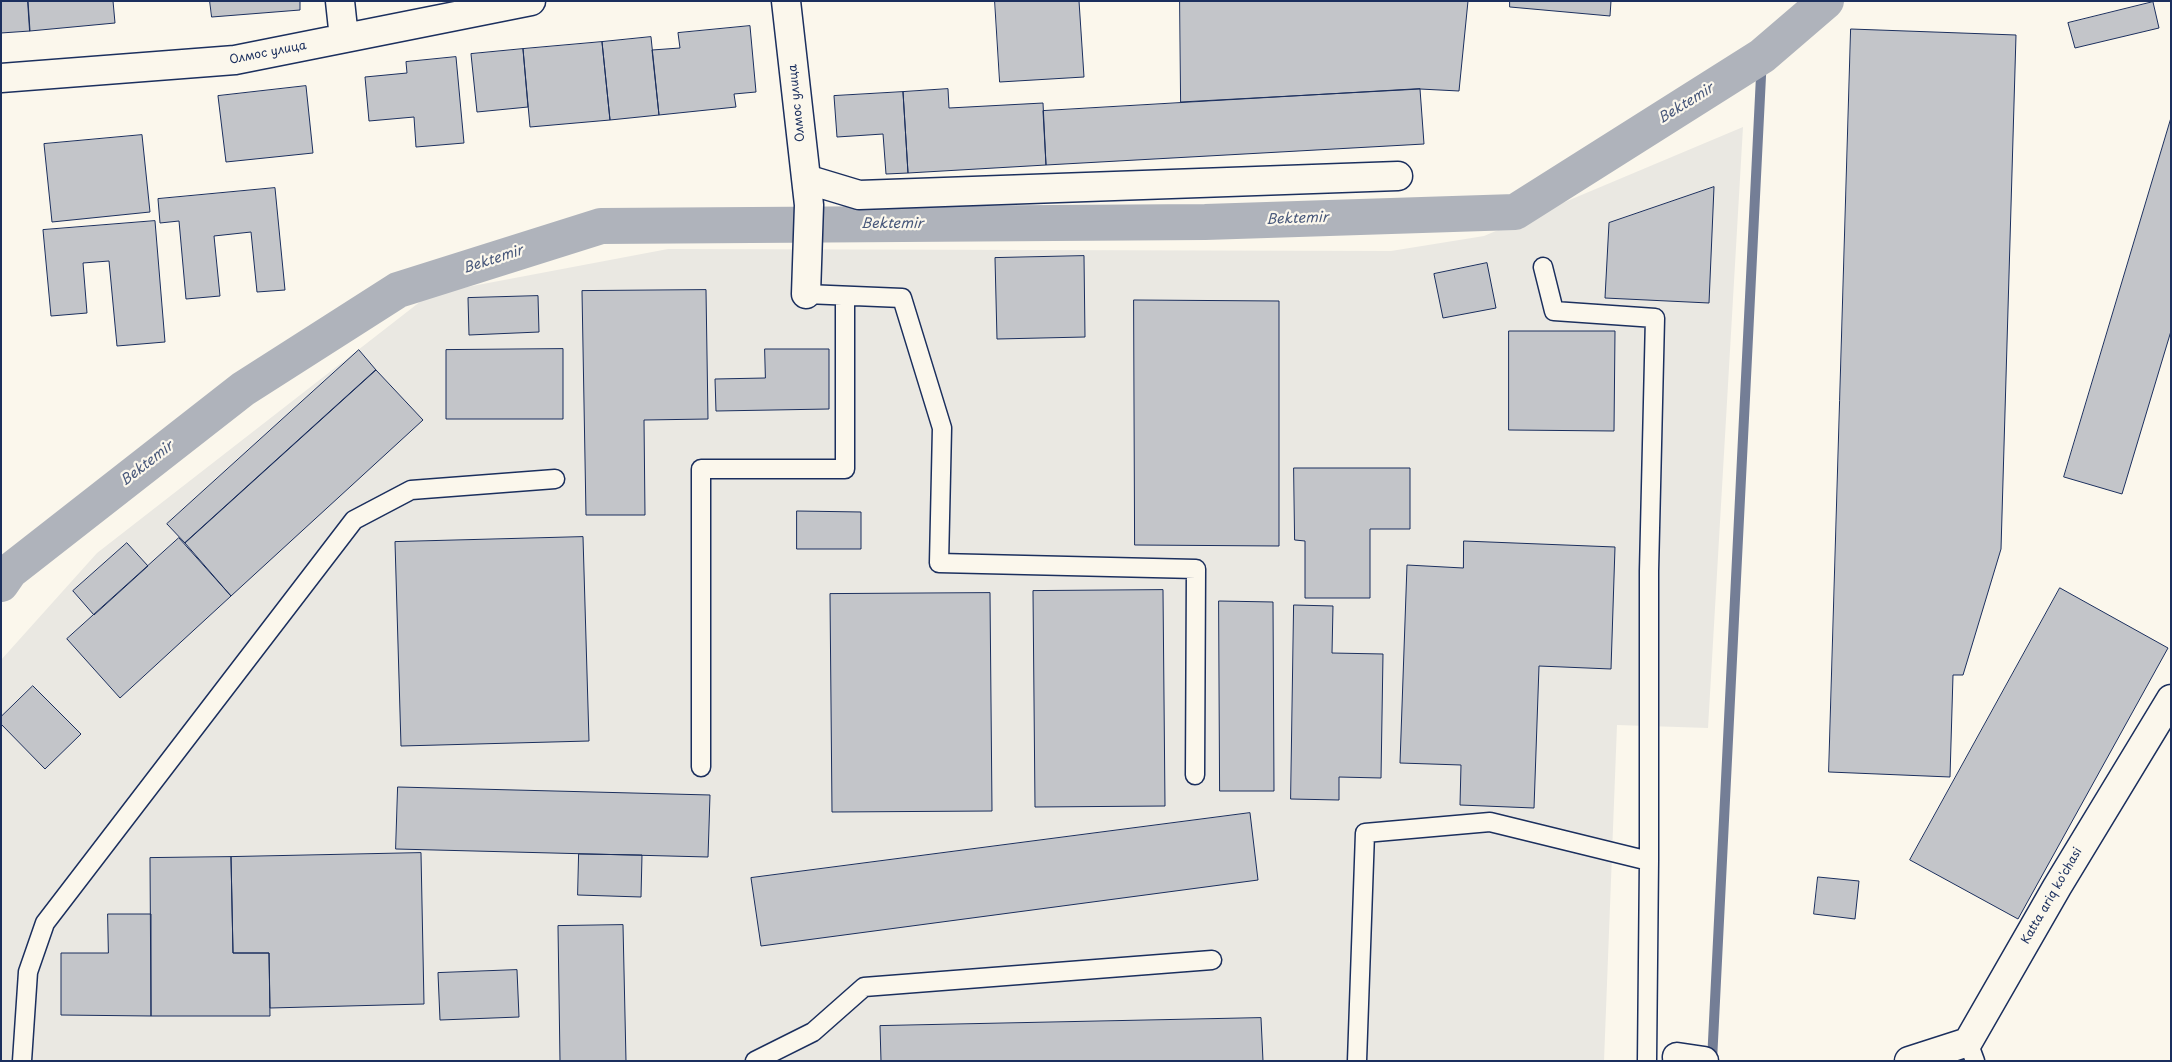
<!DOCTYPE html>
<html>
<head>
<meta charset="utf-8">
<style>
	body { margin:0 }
	#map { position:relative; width:2172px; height:1062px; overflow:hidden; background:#fbf7ec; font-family:"Playpen Sans",sans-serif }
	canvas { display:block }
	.frame { position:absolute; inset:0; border:2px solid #1b2f5e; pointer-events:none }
</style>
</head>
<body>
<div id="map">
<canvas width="2172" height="1062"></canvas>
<div class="frame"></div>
</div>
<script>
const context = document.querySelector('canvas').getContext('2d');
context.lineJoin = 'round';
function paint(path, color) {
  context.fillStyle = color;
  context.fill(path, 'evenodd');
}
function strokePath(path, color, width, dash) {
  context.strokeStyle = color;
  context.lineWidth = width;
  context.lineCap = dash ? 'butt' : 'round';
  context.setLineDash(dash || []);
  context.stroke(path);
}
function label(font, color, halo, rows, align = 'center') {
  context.font = font + ' "Playpen Sans",sans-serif';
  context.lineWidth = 4.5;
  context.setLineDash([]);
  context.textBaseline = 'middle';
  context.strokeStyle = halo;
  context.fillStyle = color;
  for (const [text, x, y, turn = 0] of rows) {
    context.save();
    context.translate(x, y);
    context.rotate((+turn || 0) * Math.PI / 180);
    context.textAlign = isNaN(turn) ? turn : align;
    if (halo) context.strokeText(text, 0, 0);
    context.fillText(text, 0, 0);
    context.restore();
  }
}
paint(new Path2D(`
	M1743,127l-35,601 -91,-3 -13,336h-1603v-401l96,-107 333,-259 238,-45 723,2 93,-15z`), '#eae8e2');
strokePath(new Path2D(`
	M1712,1061l50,-1005`), '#747e96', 10);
strokePath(new Path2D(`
	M1,584l9,-13 233,-182 155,-99 203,-64 604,-4 310,-10 247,-156 64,-55`), '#afb3bb', 36);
const building = new Path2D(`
	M1,1h27l2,30 -29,2z
	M28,1h85l2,22 -85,8z
	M210,1h90v9l-88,7z
	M995,1h84l5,76 -84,5z
	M1180,1h288l-9,90 -39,-2 -239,13z
	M1510,1h101l-1,15 -100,-9z
	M2153,2l6,26 -84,20 -7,-25z
	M750,26l6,66 -22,2 2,13 -77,8 -7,-65 28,-2 -2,-15z
	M1851,29l165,6 -15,514 -38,126h-10l-3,102 -121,-5z
	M651,37l8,78 -49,5 -8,-78z
	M602,42l8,78 -80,7 -7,-78z
	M523,49l5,58 -51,5 -6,-58z
	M456,57l8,86 -48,4 -2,-30 -45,4 -4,-44 42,-4 -1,-11z
	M306,86l7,67 -87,9 -8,-66z
	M948,89l1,19 94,-5 3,62 -138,8 -5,-81z
	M1420,89l4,55 -378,21 -3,-54z
	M903,92l5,81 -22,1 -3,-40 -46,3 -3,-41z
	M2171,118v213l-49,163 -58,-17z
	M142,135l8,77 -98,10 -8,-78z
	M1714,187l-5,116 -104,-5 4,-75z
	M275,188l10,102 -28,2 -6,-60 -37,4 6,60 -34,3 -7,-78 -19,2 -2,-24z
	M155,221l10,121 -48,4 -8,-85 -26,2 4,50 -36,3 -8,-86z
	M1084,256l1,81 -88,2 -2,-81z
	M1487,263l9,45 -53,10 -9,-44z
	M706,290l2,129 -64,1 1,95h-59l-4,-224z
	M538,296l1,36 -70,3 -1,-37z
	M1134,300l145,1v245l-144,-1z
	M1509,331h106l-1,100 -105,-1z
	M563,349v70h-117v-69z
	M765,349h64v60l-113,2 -1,-32 50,-1z
	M359,350l17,20 -191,173 -18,-19z
	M376,370l47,50 -192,176 -46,-53z
	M1294,468h116v61h-40v69h-65v-57l-10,-1z
	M797,511l64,1v37h-64z
	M583,537l6,204 -188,5 -6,-204z
	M179,538l52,58 -111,102 -53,-59z
	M1464,541l151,6 -4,122 -72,-3 -5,142 -74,-3 1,-40 -61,-2 7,-198 56,3z
	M127,543l21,23 -54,49 -21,-24z
	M2060,588l108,60 -150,271 -108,-59z
	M1163,590l2,216 -130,1 -2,-216z
	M990,593l2,218 -160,1 -2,-218z
	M1219,601l54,1 1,189h-54z
	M1294,605l39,1 -1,47 51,1 -2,124 -42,-1v23l-48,-1z
	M33,686l48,48 -36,35 -44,-45v-7z
	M398,787l312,8 -2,62 -312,-8z
	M1250,813l8,67 -497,66 -10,-68z
	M421,853l3,151 -154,4 -1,-55h-36l-2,-96z
	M579,854l63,1 -1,42 -63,-2z
	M231,857l2,96h36l1,63h-119l-1,-158z
	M1818,877l41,4 -4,38 -41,-5z
	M108,914h43v102l-90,-1v-62h47z
	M623,925l3,136h-66l-2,-135z
	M517,970l2,47 -79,3 -2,-47z
	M1261,1018l2,43h-382l-1,-35z`);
paint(building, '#c3c5c9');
strokePath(building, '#1b2f5e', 1);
const lane = new Path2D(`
	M1543,267l11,44 101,7 -6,253v290
	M806,294l96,4 40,130 -3,135 257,6 -1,206
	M701,767v-298h144v-173
	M1968,1042l7,19
	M22,1061l6,-89 17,-49 309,-403 57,-30 144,-11
	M755,1061l58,-29 51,-45 348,-27
	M1357,1061l8,-228 125,-11 159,39 -2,200`);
const street = new Path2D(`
	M340,1l4,37
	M786,1l23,204 -3,89
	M1,78l234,-18 296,-59
	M806,179l53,16 539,-19
	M1677,1057l27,4
	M1909,1061l59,-19 89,-155 114,-188`);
strokePath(lane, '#1b2f5e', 21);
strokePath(street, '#1b2f5e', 31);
strokePath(lane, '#fbf7ec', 18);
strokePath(street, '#fbf7ec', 28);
label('12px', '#1b2f5e', '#fbf7ec', [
	["Олмос улица",268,53,-11],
	["Олмос улица",797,103,-96],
	["Katta ariq ko'chasi",2052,896,-60]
]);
label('italic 14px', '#47577a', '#fbf7ec', [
	["Bektemir",1686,104,-32],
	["Bektemir",1297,219,-2],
	["Bektemir",892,224],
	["Bektemir",493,260,-18],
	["Bektemir",147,464,-38]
]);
</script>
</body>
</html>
